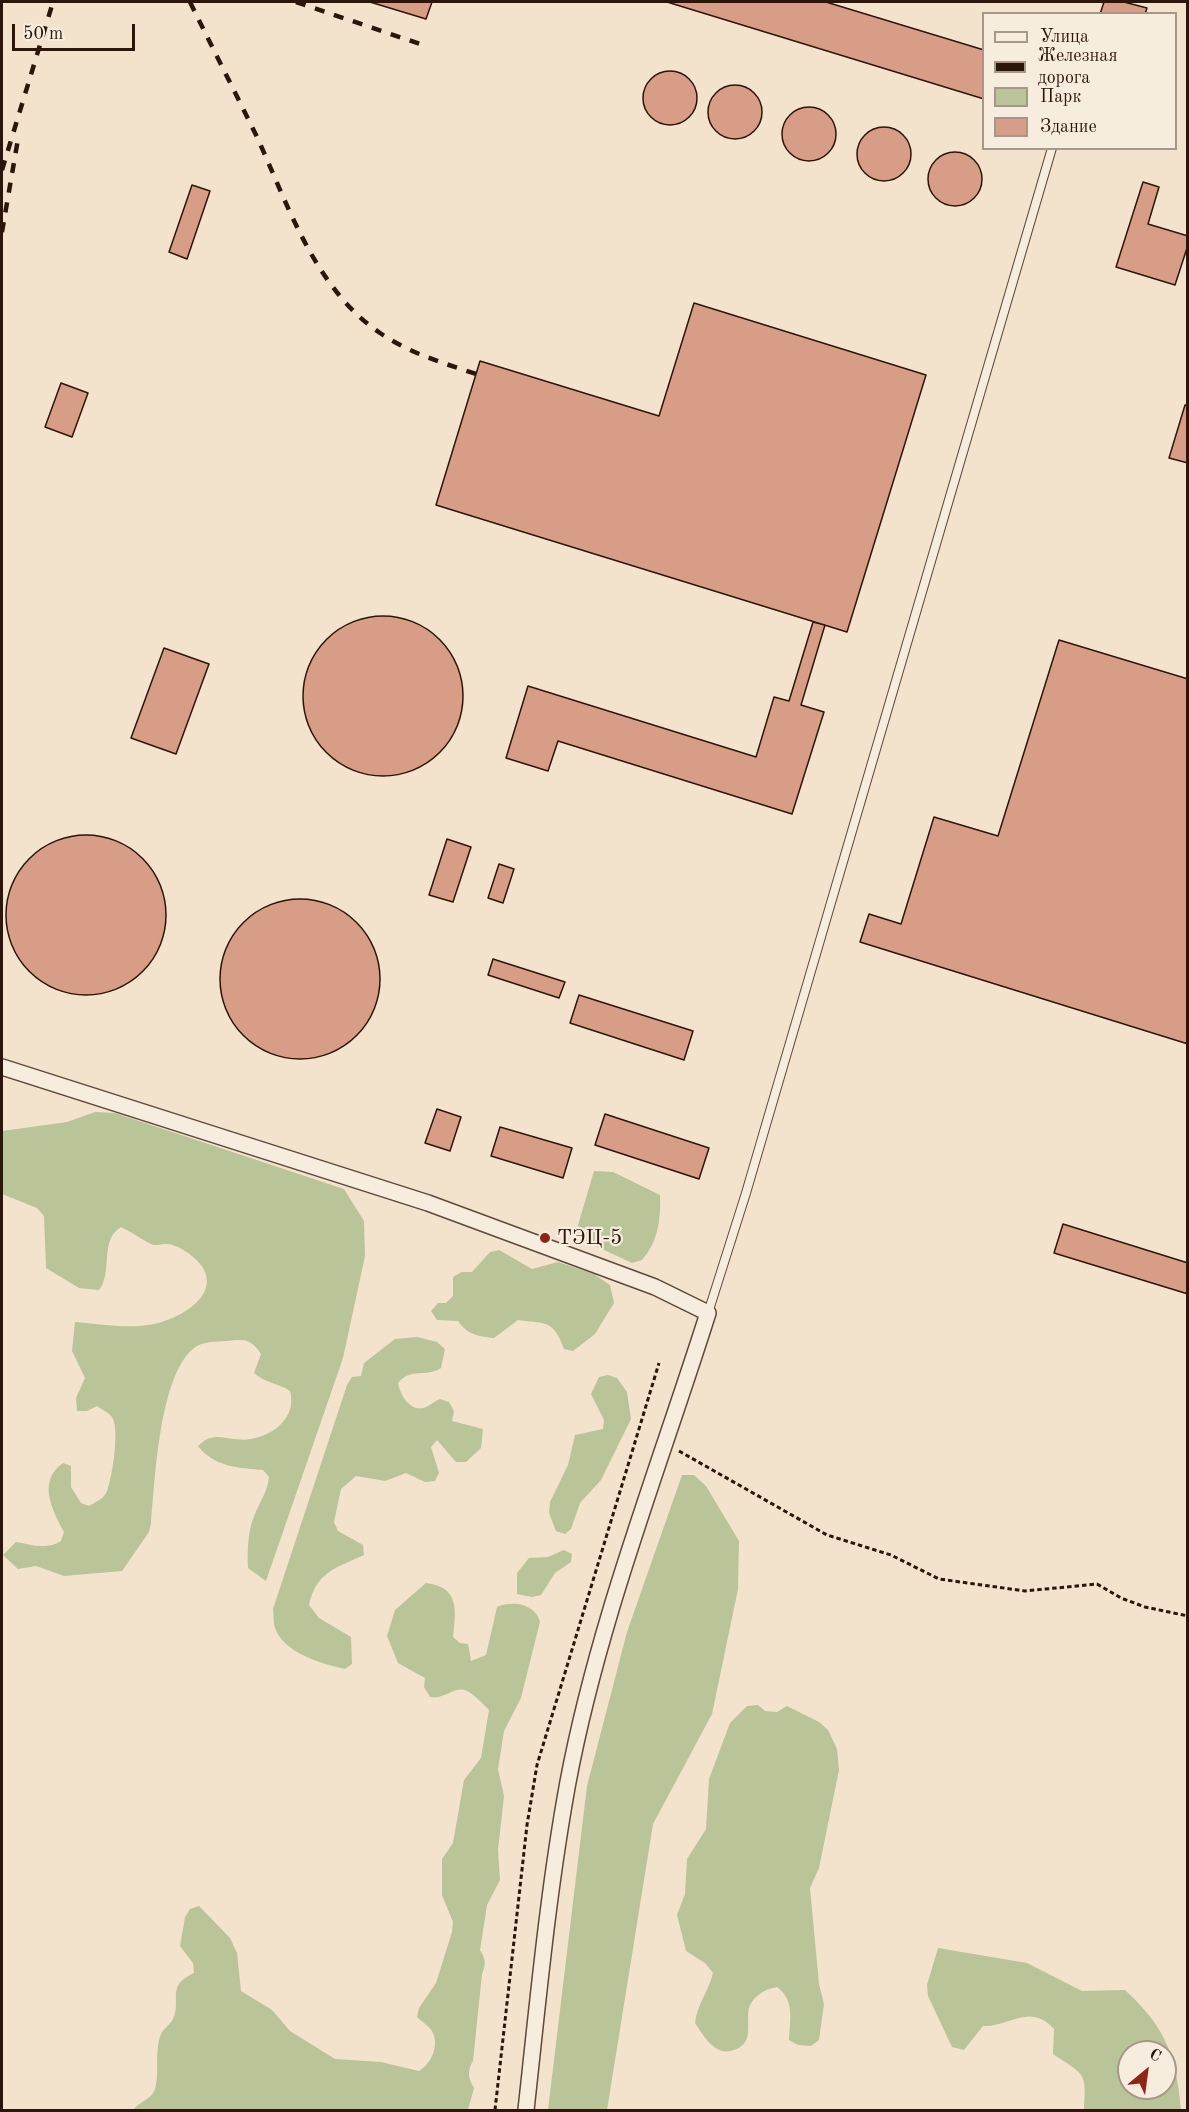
<!DOCTYPE html>
<html>
<head>
<meta charset="utf-8">
<style>
	body { margin:0 }
	#map { position:relative; width:1189px; height:2112px; overflow:hidden; background:#f3e3cc; font-family:"Old Standard TT",serif }
	canvas { display:block }
	.frame { position:absolute; inset:0; border:3px solid #2c160b; pointer-events:none }
	.legend { position:absolute; left:982px; top:12px; width:195px; height:138px; box-sizing:border-box; background:#f7edde; border:2px solid #a6978a; margin:0; padding:8px 10px; list-style:none; font-size:18px; color:#2c160b }
	.legend li { display:flex; align-items:center; gap:12px; height:30px }
	.legend b { width:30px; border:2px solid #a6978a }
	.north { position:absolute; left:1117px; top:2040px; width:60px; height:60px; box-sizing:border-box; background:#f7edde; border:2px solid #a6978a; border-radius:50%; rotate:29deg; font-size:16px; font-weight:700; line-height:24px; text-align:center; color:#2c160b }
	.north::after { content:''; display:block; margin:auto; width:21px; height:27px; background:#8f2418; clip-path:polygon(50% 0,100% 100%,50% 72%,0 100%) }
	.scale { position:absolute; left:12px; top:24px; width:123px; height:27px; box-sizing:border-box; border:3px solid #2c160b; border-top:0; padding-left:8px; font-size:18px; line-height:21px; white-space:nowrap; color:#2c160b; -webkit-text-stroke:4px #f7edde; paint-order:stroke }
</style>
</head>
<body>
<div id="map">
<canvas width="1189" height="2112"></canvas>
<div class="frame"></div>
<ul class="legend">
<li><b style="height:8px;background:#f7edde"></b>Улица</li>
<li><b style="height:8px;background:#2c160b"></b>Железная дорога</li>
<li><b style="height:16px;background:#b9c499"></b>Парк</li>
<li><b style="height:16px;background:#d89d86"></b>Здание</li>
</ul>
<div class="north">С</div>
<div class="scale">50 m</div>
</div>
<script>
const context = document.querySelector('canvas').getContext('2d');
context.lineJoin = 'round';
function paint(path, color) {
  context.fillStyle = color;
  context.fill(path, 'evenodd');
}
function strokePath(path, color, width, dash) {
  context.strokeStyle = color;
  context.lineWidth = width;
  context.lineCap = dash ? 'butt' : 'round';
  context.setLineDash(dash || []);
  context.stroke(path);
}
function label(font, color, halo, rows, align = 'center') {
  context.font = font + ' "Old Standard TT",serif';
  context.lineWidth = 4.5;
  context.setLineDash([]);
  context.textBaseline = 'middle';
  context.strokeStyle = halo;
  context.fillStyle = color;
  for (const [text, x, y, turn = 0] of rows) {
    context.save();
    context.translate(x, y);
    context.rotate((+turn || 0) * Math.PI / 180);
    context.textAlign = isNaN(turn) ? turn : align;
    if (halo) context.strokeText(text, 0, 0);
    context.fillText(text, 0, 0);
    context.restore();
  }
}
paint(new Path2D(`
	M95,1112l20,1 229,76 20,32 1,35 -22,102 -77,223 -18,-13c-1,-16 0,-40 7,-54 5,-13 13,-23 14,-37l-6,-7c-24,-2 -49,-3 -65,-24 17,-18 32,-3 53,-7 24,-4 46,-23 39,-48 -12,-8 -25,-8 -36,-18l7,-19c-10,-16 -18,-15 -35,-13 -10,1 -23,0 -32,7 -35,28 -39,132 -43,176l-2,8 -27,39 -58,5 -28,-10 -18,3 -15,-14 13,-13c16,3 31,8 45,-1l3,-9c-12,-22 -27,-51 -1,-69l8,3v21l10,16 8,3c7,-4 15,-7 18,-15 5,-13 13,-62 5,-74 -3,-4 -11,-8 -15,-11l-10,5h-10l-1,-13 9,-20 -13,-27 3,-29c26,2 57,8 83,1 24,-6 64,-29 43,-58 -7,-9 -23,-21 -35,-21 -7,0 -10,3 -17,-1 -10,-5 -17,-11 -28,-16 -22,13 -8,45 -22,63l-20,-2 -33,-20 -2,-52 -7,-8 -35,-14v-63l65,-9z
	M594,1171l19,1 47,23c1,24 -2,47 -18,65l-10,3 -45,-21 -8,-7 -1,-10z
	M499,1250l33,19 26,-7 36,12 16,11 4,18 -19,31 -22,17 -9,-2c-11,-30 -18,-25 -46,-29l-24,18c-17,-2 -26,-3 -36,-17l-21,-1 -6,-9 7,-8h8l7,-7v-19l9,-5h10l18,-20z
	M417,1337l20,5 8,7 -4,19c-15,10 -30,-1 -43,15 2,11 11,28 25,25 5,-1 12,-7 17,-9l9,3 5,9 -2,10 31,8 -2,19 -15,14h-10l-19,-22 -6,7 8,26 -4,8 -10,1 -19,-9 -21,8 -29,-5 -15,13 -7,33 4,9 25,14 1,10c-28,13 -48,17 -55,50l10,13 32,19 1,27 -7,5c-23,-5 -61,-16 -70,-41 -2,-5 -1,-14 -2,-19l74,-224 5,-8 9,-1 3,-13 31,-24z
	M608,1375l9,3 10,14 4,27 -30,61 -21,23 -9,26 -6,5 -9,-3 -7,-18 1,-11 18,-37 7,-30 28,-6 1,-9 -13,-26 8,-17z
	M682,1475h12l12,11 33,55 -1,48 -26,125 -59,110 -46,286h-59l39,-324 40,-154z
	M564,1550l8,4 -1,8 -16,11 -14,22 -9,2 -15,-3v-21l12,-15 19,-1z
	M426,1583c34,4 30,28 27,54l7,6 8,1 3,17 15,-6 11,-48c15,-7 39,-3 43,15l-19,76 -17,33 -6,38 6,27 -6,54 2,30 -13,25 -7,45c6,9 6,14 2,24l-9,87c-6,10 -5,17 1,27l-6,22h-335c6,-8 19,-11 22,-21 5,-17 -1,-38 6,-55 3,-6 9,-9 12,-15 9,-19 -8,-33 21,-46l-1,-10 -13,-17 5,-29 5,-8 9,-3 31,32 7,15 4,38 31,19 18,21 45,28 46,3 38,9c12,-7 21,-26 13,-40 -3,-5 -11,-10 -15,-14l2,-9 17,-25 16,-51 1,-10 -11,-27v-36l11,-16 11,-63 17,-22 8,-48c-6,-6 -15,-16 -22,-19 -13,-6 -21,9 -37,6l-6,-10 1,-9 -27,-15 -11,-27 8,-26z
	M758,1705l7,6 12,1 10,-6 32,16 9,8 9,19 2,21 -20,98 -9,20 9,96 5,20 -5,36 -8,6 -13,-1 -9,-5c1,-20 6,-40 -12,-53 -11,2 -21,7 -27,18 -4,9 0,23 -3,33 -2,6 -7,10 -13,12 -19,7 -30,-14 -39,-27 2,-19 14,-32 18,-50l-8,-10 -19,-12 -9,-36 8,-21 2,-35 19,-30 3,-50 21,-56 17,-17z
	M938,1948l89,15 55,28 43,-1c41,38 51,65 56,120h-97c3,-39 0,-35 -31,-56l1,-25c-24,-27 -44,-2 -71,-3l-19,24 -12,-3 -24,-51 -1,-11zM1129,2052h36v36h-36z`), '#b9c499');
const building = new Path2D(`
	M370,2h62l-6,17z
	M667,2h159l158,48v49z
	M1104,2h20l23,6 -2,6h-45z
	M643 98a27 27 0 1 1 54 0a27 27 0 1 1-54 0Z
	M708 112a27 27 0 1 1 54 0a27 27 0 1 1-54 0Z
	M782 134a27 27 0 1 1 54 0a27 27 0 1 1-54 0Z
	M857 154a27 27 0 1 1 54 0a27 27 0 1 1-54 0Z
	M928 179a27 27 0 1 1 54 0a27 27 0 1 1-54 0Z
	M1143,182l16,5 -11,37 40,12v9l-13,40 -59,-18z
	M192,185l18,6 -23,68 -18,-7z
	M694,303l232,72 -79,257 -411,-127 44,-144 179,55z
	M61,383l27,10 -16,44 -27,-10z
	M1185,405h3v58l-19,-5z
	M303 696a80 80 0 1 1 160 0a80 80 0 1 1-160 0Z
	M813,622l12,3 -24,80 23,7 -32,102 -234,-73 -10,30 -42,-13 22,-72 228,71 18,-60 15,4z
	M1059,640l129,39v365l-328,-102 9,-28 32,10 33,-107 64,19z
	M164,648l45,16 -33,90 -45,-16z
	M6 915a80 80 0 1 1 160 0a80 80 0 1 1-160 0Z
	M447,839l24,8 -18,55 -24,-7z
	M499,864l15,5 -11,34 -15,-5z
	M220 979a80 80 0 1 1 160 0a80 80 0 1 1-160 0Z
	M493,959l72,23 -6,16 -71,-23z
	M579,995l114,36 -9,29 -114,-37z
	M437,1109l24,8 -11,34 -25,-8z
	M605,1114l104,34 -10,31 -104,-34z
	M500,1127l72,21 -9,30 -72,-22z
	M1063,1224l125,39v31l-134,-41z`);
paint(building, '#d89d86');
strokePath(building, '#2c160b', 1.5);
const service = new Path2D(`
	M708,1313l38,-120 306,-1045`);
const minor = new Path2D(`
	M2,1067l426,136 227,84 53,26c-49,155 -110,309 -140,469 -20,109 -30,219 -42,328`);
strokePath(service, '#5e493b', 10);
strokePath(minor, '#5e493b', 18);
strokePath(new Path2D(`
	M679,1451l148,84 64,20 48,24 86,12 72,-7 24,14 24,9 43,9
	M495,2110l32,-285 10,-60 122,-402`), '#2c160b', 3, [4.5, 3]);
strokePath(service, '#f7edde', 8);
strokePath(minor, '#f7edde', 15);
strokePath(new Path2D(`
	M190,2c22,45 45,90 67,135 31,68 58,152 123,196 29,20 63,30 96,41
	M296,2l127,43
	M2,170l51,-168
	M2,232l16,-93`), '#2c160b', 4.5, [10, 10]);
for (const [x, y, r, color] of [
	[545,1238,6,"#8f2418"]
]) {
  const dot = new Path2D();
  dot.arc(x, y, r, 0, 2 * Math.PI);
  context.fillStyle = color;
  context.fill(dot);
  strokePath(dot, '#f7edde', 2);
}
label('21px', '#2c160b', '#f7edde', [
	["ТЭЦ-5",557,1238]
], 'left');
</script>
</body>
</html>
